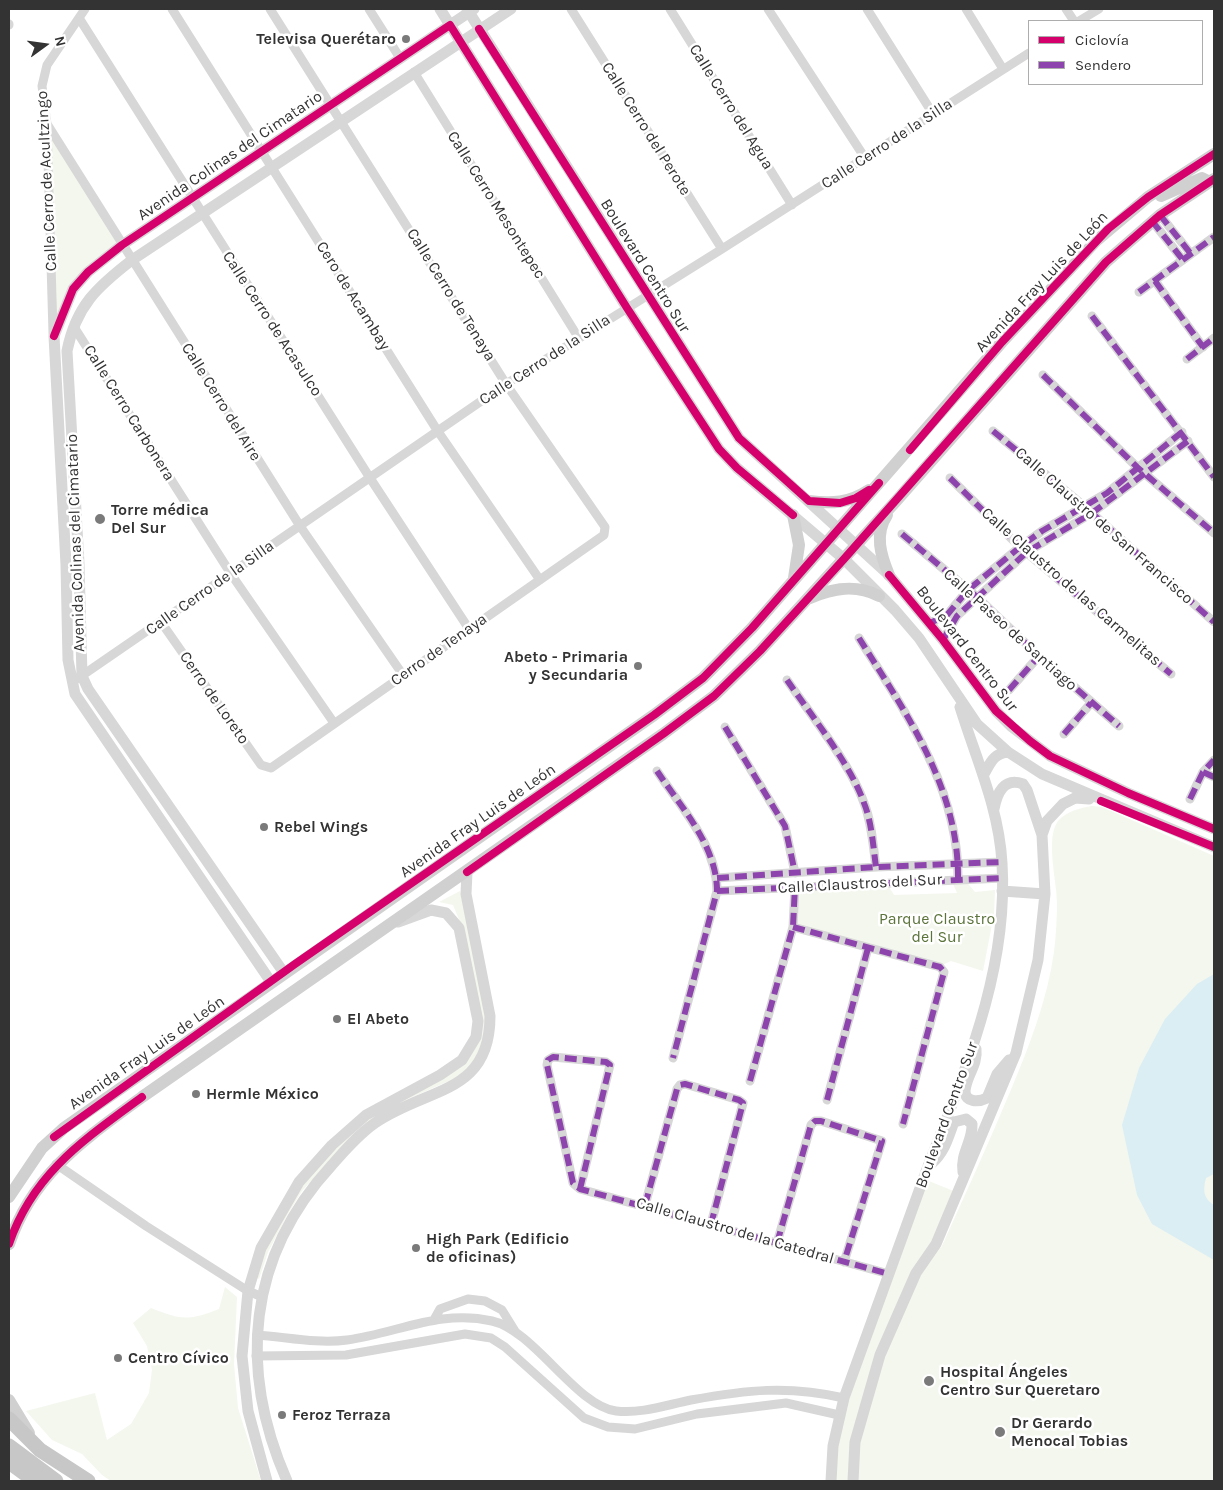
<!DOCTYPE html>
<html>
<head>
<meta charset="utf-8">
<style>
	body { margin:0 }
	#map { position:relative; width:1223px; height:1490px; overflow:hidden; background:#fff; font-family:Karla,sans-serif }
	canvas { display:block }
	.frame { position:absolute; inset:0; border:10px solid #333; pointer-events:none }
	.legend { position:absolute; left:1028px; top:20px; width:175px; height:65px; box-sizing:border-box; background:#fff; border:1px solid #adadad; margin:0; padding:6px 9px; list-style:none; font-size:15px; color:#333 }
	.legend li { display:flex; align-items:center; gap:10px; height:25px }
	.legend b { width:25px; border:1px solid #adadad }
	.north { position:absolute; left:20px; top:20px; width:50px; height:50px; -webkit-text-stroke:4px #fff; paint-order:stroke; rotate:76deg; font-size:14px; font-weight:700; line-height:20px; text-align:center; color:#333 }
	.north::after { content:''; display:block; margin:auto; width:18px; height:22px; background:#333; clip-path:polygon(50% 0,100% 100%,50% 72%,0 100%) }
</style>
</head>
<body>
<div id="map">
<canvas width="1223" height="1490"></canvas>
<div class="frame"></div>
<ul class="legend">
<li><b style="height:6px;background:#d6006c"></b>Ciclovía</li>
<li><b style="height:6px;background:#8e44ad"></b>Sendero</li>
</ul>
<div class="north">N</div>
</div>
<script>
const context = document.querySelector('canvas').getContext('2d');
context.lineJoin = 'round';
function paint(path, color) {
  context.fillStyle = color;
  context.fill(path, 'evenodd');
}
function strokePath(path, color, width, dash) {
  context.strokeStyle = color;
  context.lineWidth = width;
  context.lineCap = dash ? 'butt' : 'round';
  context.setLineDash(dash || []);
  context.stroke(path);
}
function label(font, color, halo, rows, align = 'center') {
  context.font = font + ' Karla,sans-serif';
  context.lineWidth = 5;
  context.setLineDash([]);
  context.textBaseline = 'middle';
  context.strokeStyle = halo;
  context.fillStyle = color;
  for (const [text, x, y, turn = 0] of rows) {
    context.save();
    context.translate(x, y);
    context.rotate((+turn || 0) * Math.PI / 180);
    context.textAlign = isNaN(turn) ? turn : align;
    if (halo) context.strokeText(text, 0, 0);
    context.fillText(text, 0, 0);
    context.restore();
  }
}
paint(new Path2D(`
	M47,124l75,121 -34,27 -34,64z
	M1092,806l10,1 112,49v625h-383l2,-35 91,-267 32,13 -20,52 5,4c23,-51 47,-103 69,-156 19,-45 37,-91 44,-140 2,-16 3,-33 3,-49 0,-22 -12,-64 1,-82 9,-10 22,-13 34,-15z
	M951,879h13l11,13 20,-2 -1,24 -11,57 -32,-10 -11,5 -147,-39 2,-41 91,-4 8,13 63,-2z
	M460,891l29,124 -13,46 -16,15 -63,28 -68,57 -27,30 -14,23 -20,38 -9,27 -3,-2 7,-25 19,-38 41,-55 42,-40 88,-50 25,-32 -15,-108 -10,-24 -14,-3z
	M225,1287l12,10 -3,67 4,44 23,73h-150l-9,-6 -20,-21 -30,-14 -26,-29 69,-18 12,47 24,-16 18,-31 3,-23 -5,-24 -14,-23 18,-15c30,12 38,13 68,1z`), '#f4f7ee');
paint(new Path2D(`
	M1214,974v200l-8,4c-3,12 -3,20 8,27v55l-62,-36 -15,-29 -15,-70 17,-57 26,-49 32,-35z`), '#dbeef4');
strokePath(new Path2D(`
	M172,9l265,421 103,150
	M369,9l31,49
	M571,9l151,240
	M670,9l122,196
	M768,9l97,149
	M867,9l66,105
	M966,9l37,60
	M1066,9l8,12
	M79,18l291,460 99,151
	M1079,21l20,-12
	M9,24v1
	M414,72l164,265
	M47,124l253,402 103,149
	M1160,215l31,39
	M1152,221l31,39
	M1155,281l48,66
	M1139,292l75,-55
	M1092,316l122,161
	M74,327l157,247 103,149
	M53,333l-6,-209 -5,-38 5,-21 38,-56
	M1187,359l27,-21
	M1043,375l94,92 77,66
	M993,431l91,75 130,116
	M950,478l70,69 151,127
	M902,534l75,63 62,59 80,70
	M161,622l100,143 10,3 333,-233 1,-8 -99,-143 -236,-375
	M930,623l17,-8 21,-25 52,-43 22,-16 65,-38 75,-61
	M859,638c46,74 100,149 99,241
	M943,640l14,-24 70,-64 65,-39 96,-72
	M77,679l429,-295 216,-135 307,-196
	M787,680c24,35 64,85 77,123 8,20 9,43 12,64
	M1009,690l30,-34
	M725,727l60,99 10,47
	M1064,734l27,-31
	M657,771c24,36 60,75 60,120l-44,167
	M1203,772l11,5
	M1190,799l13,-27 11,-12
	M717,878l159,-11 126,-5
	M717,891l286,-13
	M793,927l147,40 4,5 -41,152
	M750,1081l43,-154 2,-41
	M827,1100l41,-152
	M56,1164l90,62 102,65 12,5
	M580,1189l30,-124 -4,-3 -53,-5 -5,3 -1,5 26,118 7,6 309,85
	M645,1205l32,-116 3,-4 5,-1 54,16 4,3 -32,121
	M777,1243l34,-118 4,-4h6l61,20 -38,121
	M435,1318l5,-9 28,-10 17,2 17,9 13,21
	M257,1335c29,2 61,9 90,5 51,-7 93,-31 145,-19 42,9 84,85 124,90 25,3 50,-6 75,-11 55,-10 97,-15 153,-2
	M256,1356l90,-1 119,-21 26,4 14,9 79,71 24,9 27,2 62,-15 89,-11 53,12`), '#d7d7d7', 9);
strokePath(new Path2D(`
	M440,9l187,299 92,141 18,19 107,91 51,51 24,28 58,86 31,28 34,22 172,73
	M467,9l272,429 150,137 54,65 53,71 16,16 38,29 78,37 86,36
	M984,774c7,-12 9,-20 24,-22
	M994,809c3,-16 10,-32 29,-25l4,6 15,45
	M1002,891l43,3
	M284,973l-196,-284 -6,-13 -3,-112 -12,-213c9,-45 30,-64 65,-91l379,-251
	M271,982l-196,-288 -7,-34 -2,-95 -12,-229 19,-47 15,-17 34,-27 352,-236
	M976,1049c2,16 -10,27 -11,42 0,12 14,11 22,7l10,-24 12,-14
	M932,1163c13,-11 16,-26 22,-41l12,-3 6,5c1,17 -12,30 -9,48
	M267,1481l-19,-70 -6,-55 6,-65 13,-43 38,-66 33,-37 34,-30 74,-40 22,-15 14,-23 2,-16 -19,-93 -13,-15 -15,-3 -33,12
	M287,1481c-49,-112 -40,-224 45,-316 13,-15 27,-31 43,-42 52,-36 115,-28 115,-107l-24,-122 1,-22
	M831,1481l2,-35 11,-48c27,-74 53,-148 80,-221 38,-100 85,-204 78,-314 -3,-55 -26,-104 -42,-156
	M853,1481l2,-39 25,-87 36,-82 20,-29 80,-191 22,-93 7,-66 -3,-59 5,-14 16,-17 12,-6 14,1`), '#d7d7d7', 11);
strokePath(new Path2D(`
	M1161,196l41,-18 8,4
	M809,501c23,3 40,2 60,-11
	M793,515l6,30 -5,33
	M887,515c-13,19 -6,41 2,60
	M810,598c23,-10 46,-14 69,-2
	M9,1197l33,-49 22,-20 590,-413 49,-37 49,-50 250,-286 94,-101 52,-44 66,-43
	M9,1244c24,-71 76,-105 133,-147l521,-363 51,-38 46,-45 137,-151 209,-238 54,-47 54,-36
	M9,1400l20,33`), '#d0d0d0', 12);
strokePath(new Path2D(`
	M9,1419l31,31 48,31
	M9,1446l47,35
	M9,1462l26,19`), '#c7c7c7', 15);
strokePath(new Path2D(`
	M1160,215l31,39
	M1152,221l31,39
	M1155,281l48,66
	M1139,292l75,-55
	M1092,316l122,161
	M1187,359l27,-21
	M1043,375l94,92 77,66
	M993,431l91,75 130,116
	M950,478l70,69 151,127
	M902,534l75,63 62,59 80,70
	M930,623l17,-8 21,-25 52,-43 22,-16 65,-38 75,-61
	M859,638c46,74 100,149 99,241
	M943,640l14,-24 70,-64 65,-39 96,-72
	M787,680c24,35 64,85 77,123 8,20 9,43 12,64
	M1009,690l30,-34
	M725,727l60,99 10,47
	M1064,734l27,-31
	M657,771c24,36 60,75 60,120l-44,167
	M1203,772l11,5
	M1190,799l13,-27 11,-12
	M717,878l159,-11 126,-5
	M717,891l286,-13
	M793,927l147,40 4,5 -41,152
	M750,1081l43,-154 2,-41
	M827,1100l41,-152
	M580,1189l30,-124 -4,-3 -53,-5 -5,3 -1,5 26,118 7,6 309,85
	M645,1205l32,-116 3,-4 5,-1 54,16 4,3 -32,121
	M777,1243l34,-118 4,-4h6l61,20 -38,121`), '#8e44ad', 6, [12, 6]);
strokePath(new Path2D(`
	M479,29l260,409 70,63 31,2 16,-5 13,-8
	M54,336l19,-47 15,-17 34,-27 328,-220 177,283 92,141 18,19 56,47
	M910,450l92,-108 106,-113 40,-32 66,-43
	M889,575l54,65 53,71 34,30 20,15 78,37 86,36
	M1101,801l113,46
	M467,872l196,-138 51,-38 46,-45 84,-92 262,-297 54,-47 54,-36
	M54,1137l241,-173 359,-249 49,-37 49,-50 127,-145
	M9,1244c24,-71 76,-105 133,-147`), '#d6006c', 8);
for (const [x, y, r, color] of [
	[406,39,5,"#7a7a7a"],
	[100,519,6,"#7a7a7a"],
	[638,666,5,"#7a7a7a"],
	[264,827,5,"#7a7a7a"],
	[337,1019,5,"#7a7a7a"],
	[196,1094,5,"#7a7a7a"],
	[416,1248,5,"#7a7a7a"],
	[118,1358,5,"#7a7a7a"],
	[929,1381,6,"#7a7a7a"],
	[282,1415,5,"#7a7a7a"],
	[1000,1432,6,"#7a7a7a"]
]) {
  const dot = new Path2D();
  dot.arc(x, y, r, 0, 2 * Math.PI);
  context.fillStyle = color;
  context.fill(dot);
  strokePath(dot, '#fff', 2);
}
label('bold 16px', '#333', '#fff', [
	["Televisa Querétaro",396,39,"right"],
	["Torre médica",111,510],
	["Del Sur",111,528],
	["Abeto - Primaria",628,657,"right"],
	["y Secundaria",628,675,"right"],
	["Rebel Wings",274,827],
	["El Abeto",347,1019],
	["Hermle México",206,1094],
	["High Park (Edificio",426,1239],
	["de oficinas)",426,1257],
	["Centro Cívico",128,1358],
	["Hospital Ángeles",940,1372],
	["Centro Sur Queretaro",940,1390],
	["Feroz Terraza",292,1415],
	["Dr Gerardo",1011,1423],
	["Menocal Tobias",1011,1441]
], 'left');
label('16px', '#333', '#fff', [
	["Calle Cerro del Agua",731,107,58],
	["Calle Cerro del Perote",646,129,58],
	["Calle Cerro de la Silla",887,144,-33],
	["Avenida Colinas del Cimatario",230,156,-34],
	["Calle Cerro de Acultzingo",47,181,-93],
	["Calle Cerro Mesontepec",496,205,58],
	["Boulevard Centro Sur",645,266,58],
	["Avenida Fray Luis de León",1042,282,-47],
	["Calle Cerro de Tenaya",451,295,58],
	["Cero de Acambay",353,296,58],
	["Calle Cerro de Acasulco",272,324,57],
	["Calle Cerro de la Silla",545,360,-33],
	["Calle Cerro del Aire",221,402,58],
	["Calle Cerro Carbonera",129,413,58],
	["Calle Claustro de San Francisco",1104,526,41],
	["Avenida Colinas del Cimatario",76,543,-92],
	["Calle Claustro de las Carmelitas",1071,587,41],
	["Calle Cerro de la Silla",210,588,-35],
	["Calle Paseo de Santiago",1010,630,42],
	["Boulevard Centro Sur",967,649,52],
	["Cerro de Tenaya",439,650,-35],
	["Cerro de Loreto",214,698,55],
	["Avenida Fray Luis de León",478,821,-35],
	["Calle Claustros del Sur",860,884,-3],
	["Avenida Fray Luis de León",147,1053,-35],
	["Boulevard Centro Sur",947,1115,-70],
	["Calle Claustro de la Catedral",735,1231,16]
]);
label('16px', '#5c743b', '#fff', [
	["Parque Claustro",937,919],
	["del Sur",937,937]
]);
</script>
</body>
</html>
